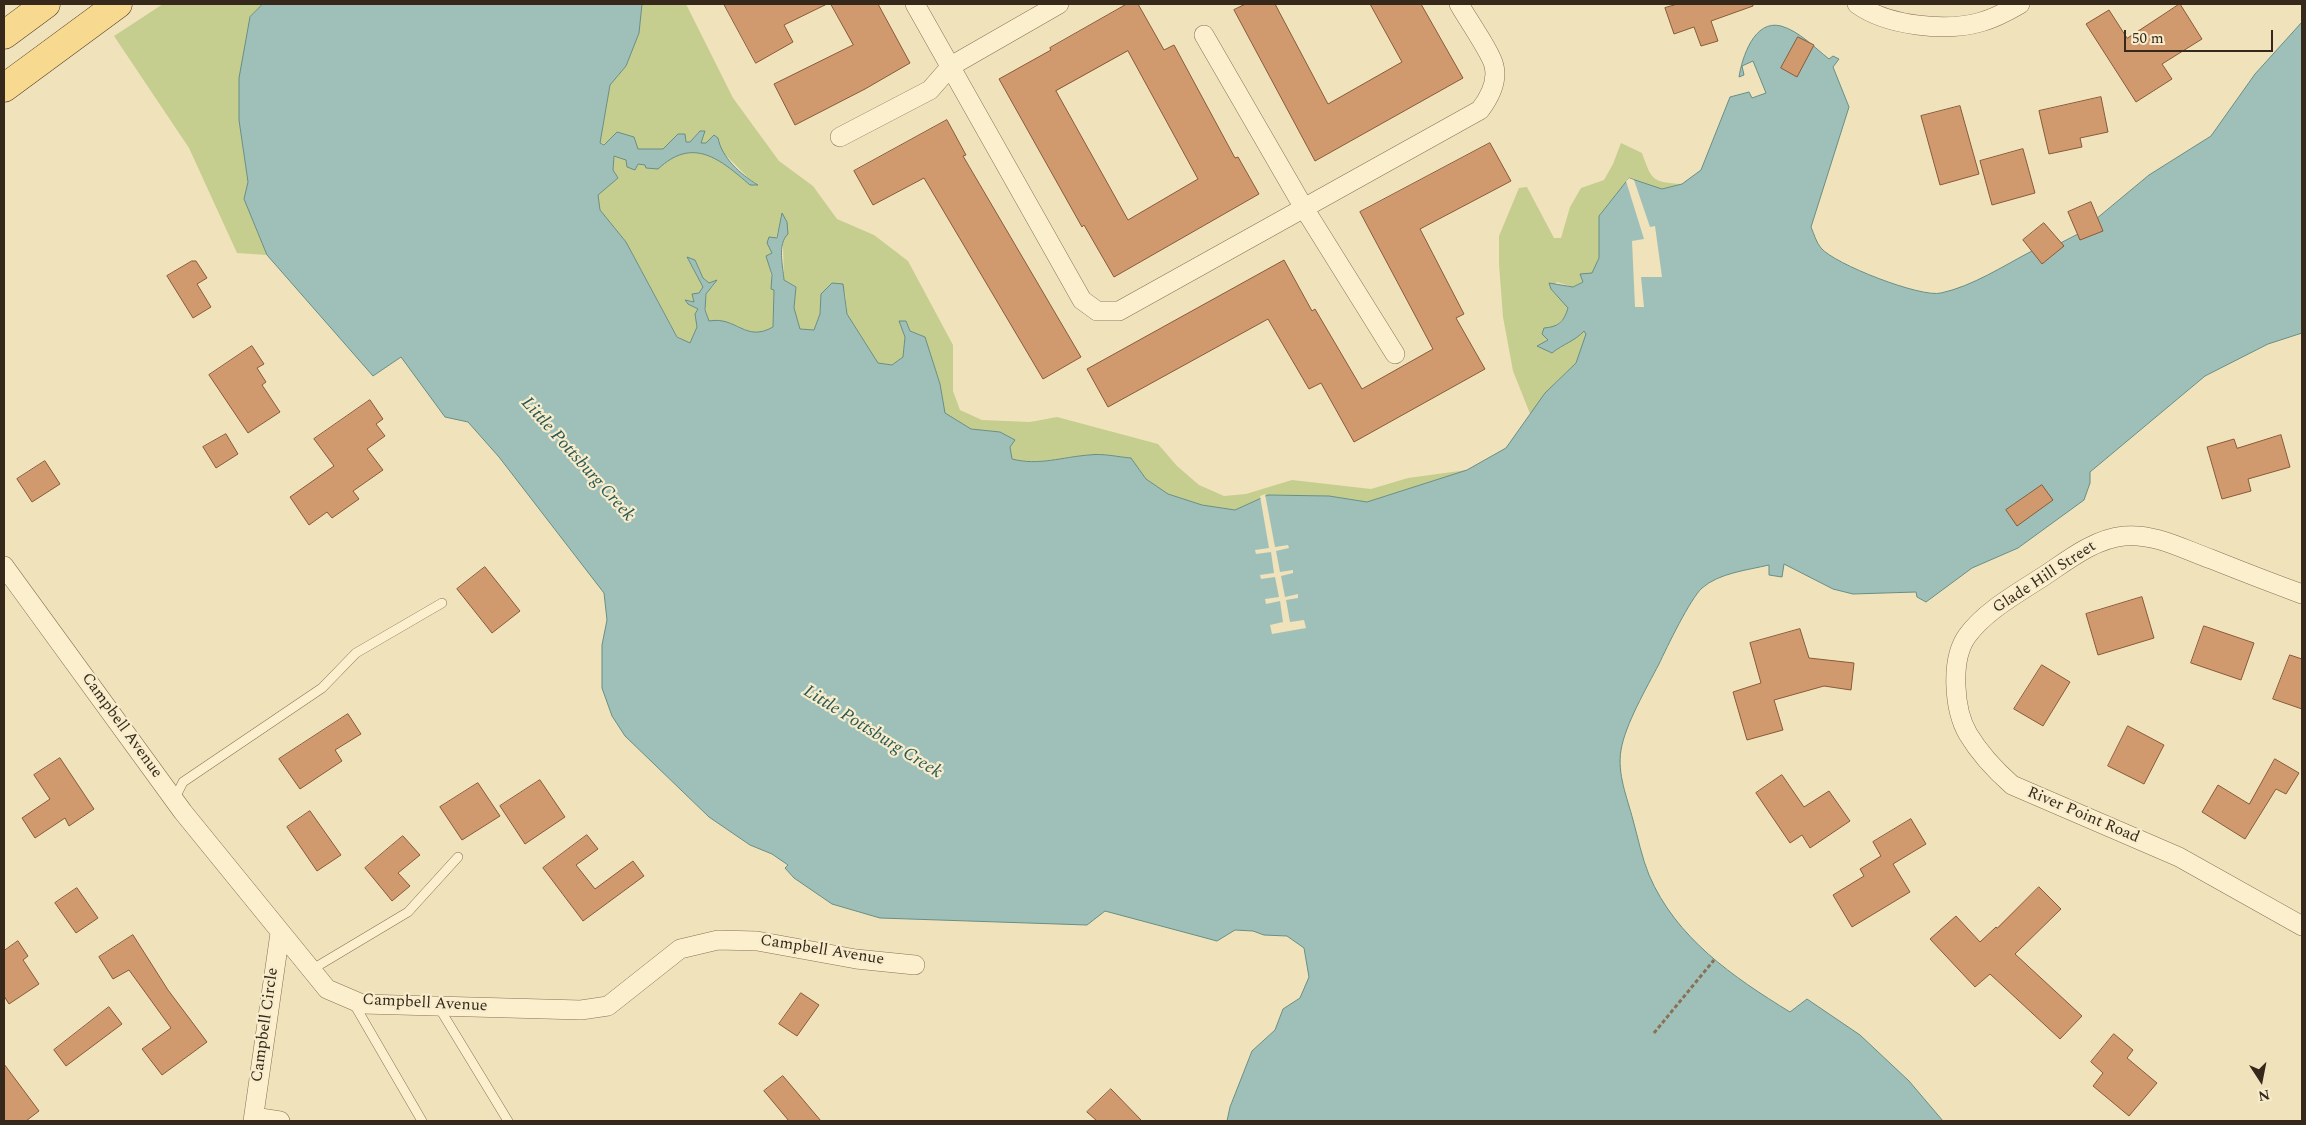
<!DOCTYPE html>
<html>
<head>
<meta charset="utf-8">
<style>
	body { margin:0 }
	#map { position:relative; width:2306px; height:1125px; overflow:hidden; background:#f0e2bb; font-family:Spectral,serif }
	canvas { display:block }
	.frame { position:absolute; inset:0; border:5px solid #36281a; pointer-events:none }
	.north { position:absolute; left:2236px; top:1055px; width:50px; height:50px; -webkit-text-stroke:4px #f7eccb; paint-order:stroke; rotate:169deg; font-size:14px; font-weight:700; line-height:20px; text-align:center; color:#36281a }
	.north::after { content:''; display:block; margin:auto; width:18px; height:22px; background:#36281a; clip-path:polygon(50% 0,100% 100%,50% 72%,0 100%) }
	.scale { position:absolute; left:2124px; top:30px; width:149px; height:22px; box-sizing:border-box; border:2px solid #36281a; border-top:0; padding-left:6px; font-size:15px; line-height:18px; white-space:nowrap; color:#36281a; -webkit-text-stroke:4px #f7eccb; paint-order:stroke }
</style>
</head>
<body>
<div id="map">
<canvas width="2306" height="1125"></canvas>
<div class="frame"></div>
<div class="north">N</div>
<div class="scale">50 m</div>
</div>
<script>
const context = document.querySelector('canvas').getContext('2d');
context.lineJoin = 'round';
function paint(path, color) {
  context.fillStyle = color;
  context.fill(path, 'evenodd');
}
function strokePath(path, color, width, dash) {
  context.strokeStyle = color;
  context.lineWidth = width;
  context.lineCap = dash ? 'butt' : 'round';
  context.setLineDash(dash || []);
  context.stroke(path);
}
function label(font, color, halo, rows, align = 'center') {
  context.font = font + ' Spectral,serif';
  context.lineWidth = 4.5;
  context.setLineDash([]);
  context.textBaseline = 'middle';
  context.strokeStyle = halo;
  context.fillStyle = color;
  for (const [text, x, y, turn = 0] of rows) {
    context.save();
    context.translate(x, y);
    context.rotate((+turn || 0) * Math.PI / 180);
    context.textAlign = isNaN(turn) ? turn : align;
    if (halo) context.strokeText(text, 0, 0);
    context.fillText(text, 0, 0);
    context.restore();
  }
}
paint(new Path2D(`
	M163,4h100l-13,13 -11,103 9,62 -4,17 23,56 -30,-2 -48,-105 -75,-112z
	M642,4h44l47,94 46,63 34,25 24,33 37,16 34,26 45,84v46l7,19 22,10 48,2 27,-5 101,27 19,22 22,19 25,11 22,-2 46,-14 79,9 37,-11 59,-8 -100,32 -38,-6 -61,-1 -33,15 -33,-5 -34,-11 -22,-15 -15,-21c-13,-1 -29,-5 -42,-3 -27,2 -51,11 -78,4l-1,-12 4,-7 -14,-8 -29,-3 -27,-16 -4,-29 -15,-47 -15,-6 -4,-10h-7l6,16 -2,20 -11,8 -14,-2 -31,-49 -2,-22 -24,2 -1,20 -6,16 -14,-1 -6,-21 2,-21 -12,-7 -2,-65 -10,39 -5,2 7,34 -1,37c-19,11 -23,4 -40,-3 -6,-3 -17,-2 -24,-2 -3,-9 -6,-20 -2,-29 3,-5 7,-6 9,-13l-7,3 -6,-5 -8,-18 -8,-2 16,29 -8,15 -10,-2 3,4 10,5 -3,5 2,13 -7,17 -13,-8 -51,-94 -26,-32 -3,-15 21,-17 -5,-8 1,-14 13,4 8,10 3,-6c18,2 33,-8 49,-12 22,-6 48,20 63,33l7,-1c-20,-12 -32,-39 -57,-41l4,-12h-4l-10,11h-4l-8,-8 -15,15h-25l-38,-6 10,-58 16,-19 13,-33z
	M1621,143l21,10c10,28 10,29 40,31l-20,5 -33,-11 -30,38v42l-7,16 -11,1 2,7 -10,5 -16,-5 -6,7 17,18c-4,16 -5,10 -14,21 -6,7 -5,15 -16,17l14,8 32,-22 3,3 -11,29 -31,30 -14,23 -18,-45 -10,-54 -4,-53v-28l20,-48 8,-1 27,51h7l9,-31 11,-19 23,-8 9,-16z`), '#c5ce8f');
const water = new Path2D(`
	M263,4h379l-3,29 -13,33 -16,19 -10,58 4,2 13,-13 17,5 4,12h25l15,-15h7l1,8h4l10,-11h5l-4,12h5l8,-8 4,3c4,20 22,36 40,47h-8c-30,-26 -57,-49 -92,-16l-12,-1 -1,-3 -7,-1 -3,6 -8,-3 -1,-7 -12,-4 -1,14 5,8 -20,17 2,15 26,32 51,95 13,6 7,-16 -2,-13 3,-5 -10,-5 -3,-4 9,2 -2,-8 7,-1 4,-6 -16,-30 8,3 8,18 6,5 8,-3 -11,14 -1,16 4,11c28,-5 36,22 64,6l1,-37 -3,-1 1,-14 -6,-19 6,-3 -5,-10 2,-6 8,1 5,-25 5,9 1,12c-11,10 -5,32 -4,46l12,7 -2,21 6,21 14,1 6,-16 1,-20 11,-11 11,1 4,30 31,49 14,2 11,-8 2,-20 -6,-16h7l4,10 15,6 15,47 5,29 26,16 29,3 15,8 -5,7 2,12c27,7 50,-2 77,-4 13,-2 29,2 42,3l15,21 22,15 34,11 33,5 33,-15 61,1 38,6 100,-32 39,-22 39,-55 31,-30 10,-29 -2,-3c-9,10 -21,13 -32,22l-15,-7 11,-6 -6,-6 2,-6c14,-1 20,-6 24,-20l-17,-19 -2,-6 24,4 10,-5 -3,-8 12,-1 7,-15v-42l30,-38 33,11 20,-5 19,-14 29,-73 19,-5 3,6 14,-5 -13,-32 -11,5 2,9 -5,2c3,-19 15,-58 42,-51 18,5 34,22 48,33l4,-3 6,3 -6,8 16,40 -38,120c3,7 5,15 10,21 13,16 100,50 120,45 32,-7 62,-27 91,-42l9,2 37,-19 71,-59 62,-39 44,-62 47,-52v311l-34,11 -63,32 -115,96v11l-6,17 -66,48 -46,20 -46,34 -9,-5 -1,-5 -63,2 -20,-5 -49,-25 -2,13 -13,-2v-10c-21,5 -50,8 -67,23 -12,11 -35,59 -43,76 -12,23 -34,61 -38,86 -4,24 6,47 12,70 5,18 9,38 16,55 27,63 84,102 141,137l17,-13 53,36 49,46 34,40h-716l3,-14 22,-56 23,-21 8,-21 17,-11 9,-21 -5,-29 -17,-12 -23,-1 -11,-4 -18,-1 -18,11 -112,-30 -18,14 -207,-7 -48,-14 -38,-26 -9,-10 3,-3 -16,-11 -22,-9 -41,-28 -84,-81 -13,-20 -10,-28v-43l5,-25 -3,-27 -105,-136 -31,-35 -23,-5 -44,-60 -28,19 -106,-121 -23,-56 4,-17 -9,-62v-42l11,-61z`);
paint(water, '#9fc0b8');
strokePath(water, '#678e85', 1);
paint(new Path2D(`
	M1629,178l5,2 16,47 5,-1 7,51h-21l3,30h-9l-3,-66 12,-2 -18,-58z
	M1265,494l10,53 13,-2 1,3 -13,3 4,21 13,-2v3l-12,3 4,21 13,-3v4l-12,2 4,22 14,-2 2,8 -34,6 -2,-9 13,-3 -3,-21 -14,3 -1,-5 14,-2 -4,-20 -14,2 -1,-4 14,-2 -3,-21 -15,2 -1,-4 14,-2 -9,-52z`), '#f0e2bb');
const building = new Path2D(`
	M724,4h103l-43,21 9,17 -37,21z
	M831,4h47l32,59 -45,26 -70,36 -21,-41 79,-39z
	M1127,4h11l26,46 10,-5 61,113 3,-1 21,37 -145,83 -30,-52 -2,2 -83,-148 52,-29 -1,-2zM1128,51l70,128 -70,41 -72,-129z
	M1246,4h29l53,100 74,-42 -32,-58h51l42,74 -148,83 -81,-151z
	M1678,4h75v2l-42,15 7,20 -17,5 -7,-19 -20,7 -9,-26z
	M2180,4l22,35 -40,25 10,15 -36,23 -50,-78 23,-14 18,28z
	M1798,37l16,8 -17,32 -16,-9z
	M2101,97l7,35 -28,6 2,9 -33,7 -10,-43z
	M1960,106l19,68 -39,11 -19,-69z
	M947,120l19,35 -3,1 118,201 -38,22 -119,-201 -51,27 -19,-34z
	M1490,143l21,38 -91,48 44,85 -8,4 29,51 -131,73 -33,-59 -12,6 -41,-70 -160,88 -21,-38 197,-109 28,51 3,-2 47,80 71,-40 -73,-137z
	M2023,149l12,44 -43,12 -12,-44z
	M2091,202l12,29 -23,9 -12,-28z
	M2044,223l20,23 -22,18 -19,-24z
	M192,261h4l11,17 -10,6 14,23 -18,11 -26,-42z
	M252,346l12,18 -7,4 9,14 -4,3 18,27 -32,21 -39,-58z
	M370,400l13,19 -7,5 9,12 -18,13 16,21 -30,21 6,8 -27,19 -5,-6 -18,13 -19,-28 44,-31 -20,-27z
	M226,434l12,20 -22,14 -13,-21z
	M2281,435l9,32 -42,12 3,12 -29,8 -15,-52 27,-8 3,9z
	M45,461l15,23 -28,18 -15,-23z
	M2042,485l11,15 -36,26 -11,-16z
	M485,567l35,44 -28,22 -35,-44z
	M2142,597l12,41 -56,17 -12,-41z
	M2204,626l50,17 -13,37 -50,-17z
	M1800,629l9,29 45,5 -3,27 -27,-4 -50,14 9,30 -36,10 -14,-48 28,-9 -11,-40z
	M2290,655l12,4v50l-29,-10z
	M2042,665l28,17 -27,44 -29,-17z
	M348,714l13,20 -26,16 7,11 -42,28 -21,-30z
	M2128,726l36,19 -20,39 -36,-18z
	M60,758l34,51 -25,17 -4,-8 -30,20 -13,-20 28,-19 -16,-24z
	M2275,759l24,14 -13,21 -10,-5 -31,50 -43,-27 16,-27 31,19z
	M1782,775l22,32 25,-16 21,30 -40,27 -8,-13 -12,8 -34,-50z
	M540,780l25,37 -40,27 -25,-38z
	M478,783l22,33 -38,24 -22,-33z
	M310,811l31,44 -24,16 -30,-44z
	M1911,819l15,25 -33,20 17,28 -58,35 -19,-32 31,-19 -4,-7 21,-13 -8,-14z
	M587,835l11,14 -22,16 19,24 38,-28 11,15 -61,45 -40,-53z
	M403,836l17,19 -22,18 12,13 -18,15 -27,-33z
	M2039,887l22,22 -46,45 67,62 -22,23 -70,-65 -15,13 -45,-48 26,-23 24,26 16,-15 1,1z
	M77,888l21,30 -22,15 -21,-30z
	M133,935l35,55 39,52 -45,33 -20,-26 29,-21 -42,-58 -16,9 -14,-22z
	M18,941l10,15 -5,4 16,24 -30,20 -5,-8v-45z
	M801,993l18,12 -22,31 -18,-12z
	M109,1007l13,17 -56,42 -12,-16z
	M2114,1034l19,16 -6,8 30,25 -28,33 -36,-30 10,-13 -12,-11z
	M4,1064l35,47 -13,10h-22z
	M783,1076l38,45h-32l-25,-30z
	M1111,1089l31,32h-45l-10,-9z`);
paint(building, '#d19a6e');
strokePath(building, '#885a39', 1);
const service = new Path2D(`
	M174,800l9,-18 139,-94 34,-35 86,-50
	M311,970l97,-58 50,-55
	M354,1004l68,117
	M438,1006l70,115`);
const minor = new Path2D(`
	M915,4l167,296 15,11h22l361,-201c9,-12 18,-28 14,-44 -2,-12 -28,-49 -35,-62
	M1857,4c30,22 89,28 124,18 14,-4 27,-11 39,-18
	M1204,35l100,173 91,146
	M840,137l90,-47 21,-24 108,-62
	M4,566l179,246 144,177 35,15 219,6 27,-4 72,-57 38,-9 39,1 99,18 59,6
	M2302,594c-30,-11 -61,-23 -91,-35 -28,-10 -57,-26 -87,-23 -30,3 -56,24 -80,40 -26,17 -59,35 -77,60 -17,24 -13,74 1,98 12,20 27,36 44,51l167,72 123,69
	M254,1117l26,4
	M253,1121l27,-188`);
const primary = new Path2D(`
	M4,35l42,-31
	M4,88l114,-84`);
strokePath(service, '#887154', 10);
strokePath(minor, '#887154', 20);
strokePath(primary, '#553f29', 29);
strokePath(new Path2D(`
	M1654,1033l60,-73`), '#887154', 3, [4, 2.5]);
strokePath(service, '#fbefce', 9);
strokePath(minor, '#fbefce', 19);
strokePath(primary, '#f7da8f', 28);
label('16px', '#36281a', '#f7eccb', [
	["Glade Hill Street",2045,578,-33],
	["Campbell Avenue",121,726,54],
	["River Point Road",2083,816,23],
	["Campbell Avenue",822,951,9],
	["Campbell Avenue",425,1004,3],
	["Campbell Circle",266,1025,-82]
]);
label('italic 18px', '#285755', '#f7eccb', [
	["Little Pottsburg Creek",577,460,48],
	["Little Pottsburg Creek",872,733,32]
]);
</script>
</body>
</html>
